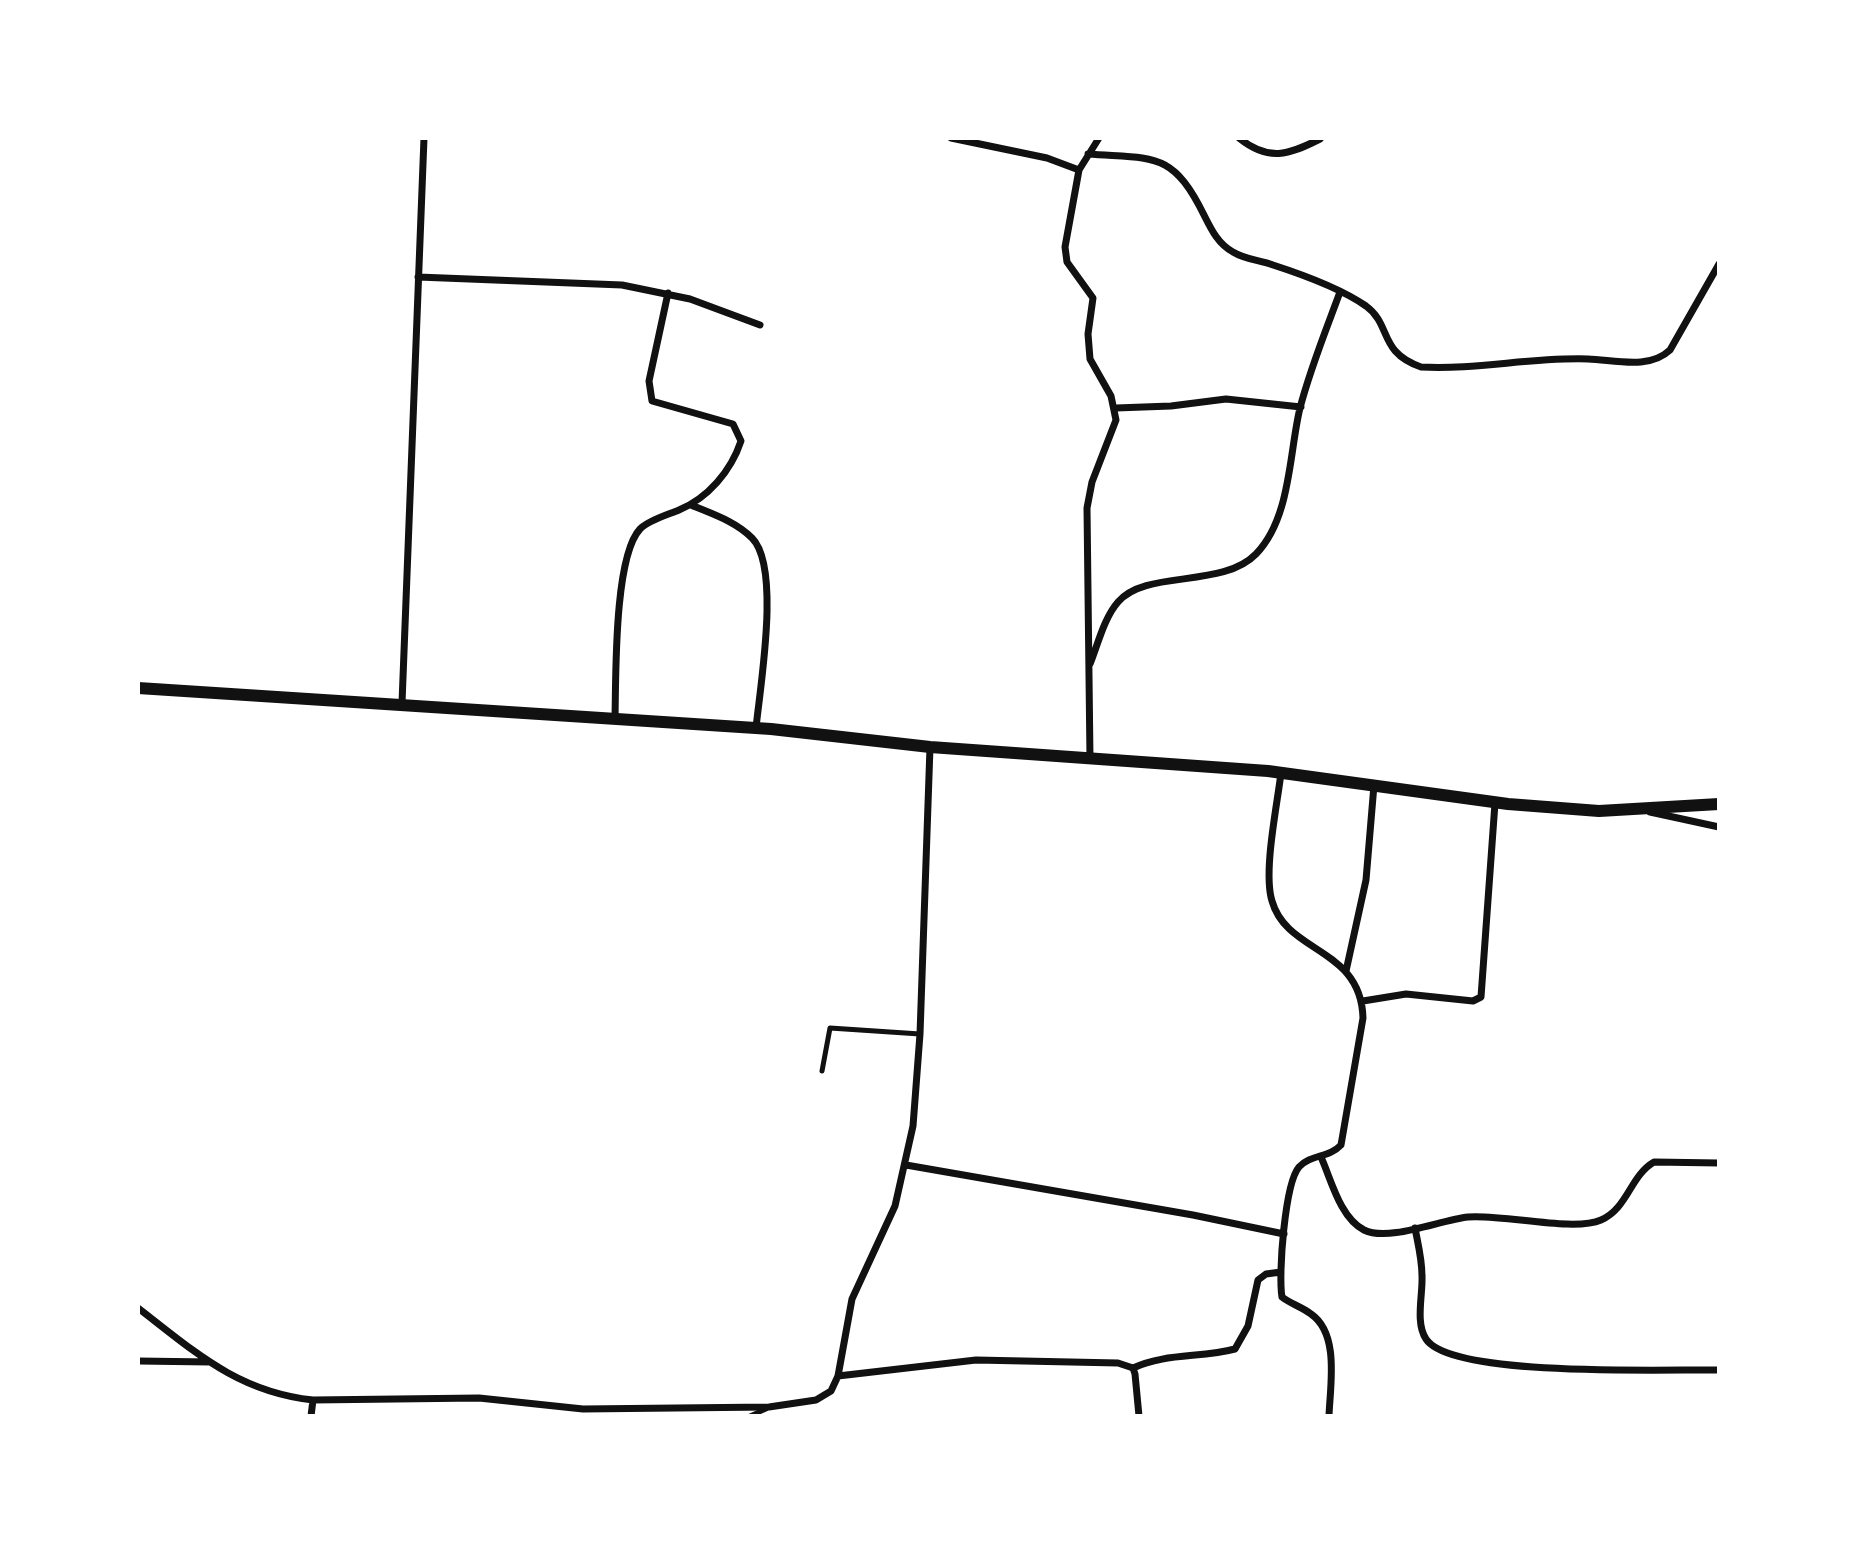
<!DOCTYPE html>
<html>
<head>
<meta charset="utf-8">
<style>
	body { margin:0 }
	#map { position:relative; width:1857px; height:1554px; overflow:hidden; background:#fff; font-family:"IBM Plex Sans",sans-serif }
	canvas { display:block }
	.frame { position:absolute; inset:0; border:140px solid #fff; pointer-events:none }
</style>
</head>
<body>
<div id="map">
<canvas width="1857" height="1554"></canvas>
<div class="frame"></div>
</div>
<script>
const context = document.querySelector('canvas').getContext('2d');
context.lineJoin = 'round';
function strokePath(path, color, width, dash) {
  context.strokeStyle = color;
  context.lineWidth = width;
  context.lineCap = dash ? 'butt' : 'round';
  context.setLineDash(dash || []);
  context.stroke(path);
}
strokePath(new Path2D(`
	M822,1071l8,-43 90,6
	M750,1416l16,-7`), '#111', 5);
strokePath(new Path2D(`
	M951,138l96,20 32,12
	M1239,138c30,24 49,17 81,1
	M1088,154c65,5 84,-4 116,61 7,14 14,29 29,37 13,8 27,8 40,13 31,10 67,23 93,41 26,19 12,46 55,61 55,3 111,-10 167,-8 27,1 61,11 82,-9l49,-86
	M418,277l204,8 68,14 70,26
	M1116,408l55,-2 55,-7 75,8
	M691,505c21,9 44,16 61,33 29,29 8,149 4,190
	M1090,664c8,-20 14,-46 28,-62 28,-33 104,-13 138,-48 35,-36 33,-101 44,-146 10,-39 26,-78 40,-116
	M402,703l22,-565
	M615,718c1,-41 -1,-161 25,-189 9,-9 27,-14 39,-19 29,-12 52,-39 62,-69l-8,-17 -81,-23 -3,-20 19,-88
	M1090,759l-3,-251 5,-26 24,-62 -5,-24 -21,-37 -2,-25 5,-36 -26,-36 -2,-15 14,-77 20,-32
	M1281,773c-4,33 -18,99 -9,128 15,53 89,46 91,117l-22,127c-12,13 -30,9 -42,22 -14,16 -21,108 -17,130 9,7 20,10 29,17 29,20 19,72 18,102
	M1650,812l69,15
	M1346,971l20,-91 8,-95
	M1363,1001l43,-7 67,7 8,-4 14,-194
	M1321,1157c10,22 19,61 43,73 25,12 76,-10 104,-13 36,-3 105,15 133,3 27,-12 29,-44 53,-58l65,1
	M906,1165l287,50 91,19
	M1415,1228c3,16 7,31 7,48 1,18 -7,47 4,63 25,39 242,30 293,31
	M138,1308c57,44 100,84 175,92l166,-2 104,11 186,-2 47,-7 15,-9 7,-15 14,-77 43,-93 18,-80 7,-92 10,-287
	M138,1361l72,1
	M1133,1368c32,-15 68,-10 102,-19l13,-23 10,-46 8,-6 15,-2
	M838,1376l138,-16 142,3 15,5 2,6 4,42
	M311,1416l2,-16`), '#111', 7);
strokePath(new Path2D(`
	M138,688l633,41 159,18 338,24 240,33 91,7 120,-7`), '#111', 12);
</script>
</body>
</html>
